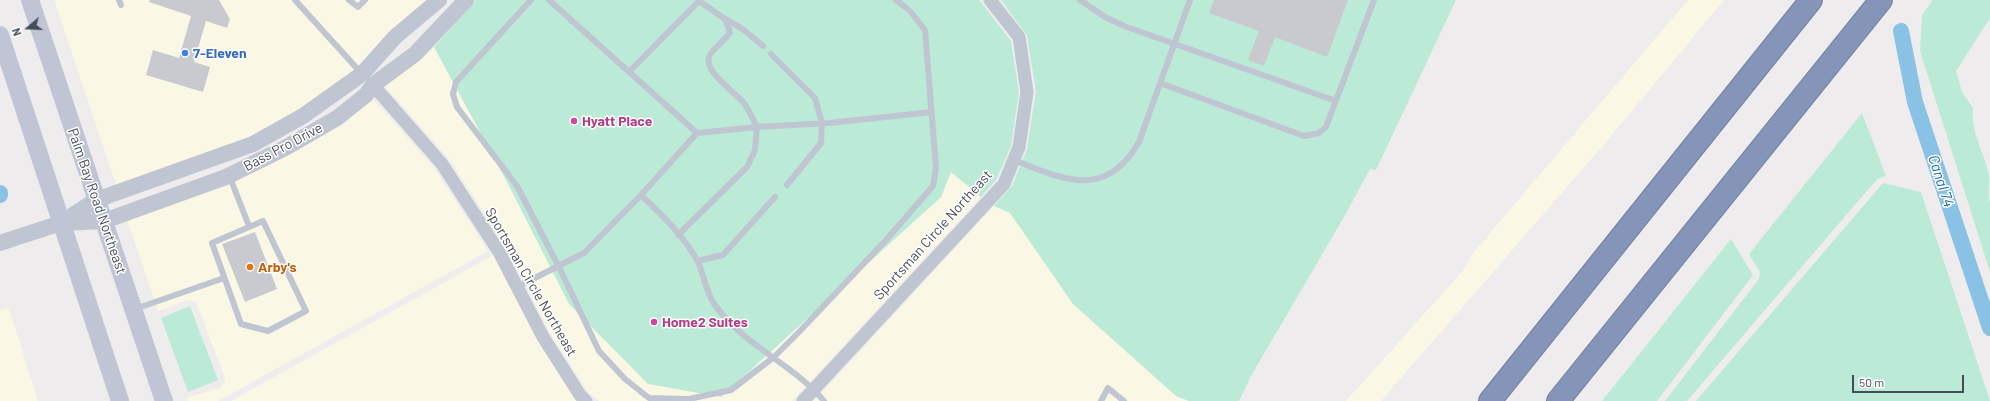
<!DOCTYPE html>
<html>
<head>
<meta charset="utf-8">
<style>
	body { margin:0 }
	#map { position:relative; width:1990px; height:401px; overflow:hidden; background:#eeecec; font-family:Barlow,sans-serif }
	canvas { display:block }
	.north { position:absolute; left:8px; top:8px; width:40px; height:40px; -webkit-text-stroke:3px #fff; paint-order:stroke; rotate:251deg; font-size:11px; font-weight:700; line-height:16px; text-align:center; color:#454c58 }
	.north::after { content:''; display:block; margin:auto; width:14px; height:18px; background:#454c58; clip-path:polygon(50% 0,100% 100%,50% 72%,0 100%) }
	.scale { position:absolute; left:1852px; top:375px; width:112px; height:18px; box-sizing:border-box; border:2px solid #454c58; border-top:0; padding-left:5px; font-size:12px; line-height:14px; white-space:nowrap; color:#454c58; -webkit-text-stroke:3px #fff; paint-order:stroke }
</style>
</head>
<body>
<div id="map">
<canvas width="1990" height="401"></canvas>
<div class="north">N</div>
<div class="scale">50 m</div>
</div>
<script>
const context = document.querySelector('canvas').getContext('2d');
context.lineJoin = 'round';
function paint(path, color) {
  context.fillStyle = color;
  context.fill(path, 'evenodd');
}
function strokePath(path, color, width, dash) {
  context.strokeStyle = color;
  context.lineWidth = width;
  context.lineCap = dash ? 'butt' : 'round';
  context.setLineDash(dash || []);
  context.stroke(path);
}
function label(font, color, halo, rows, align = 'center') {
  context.font = font + ' Barlow,sans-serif';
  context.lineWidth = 3;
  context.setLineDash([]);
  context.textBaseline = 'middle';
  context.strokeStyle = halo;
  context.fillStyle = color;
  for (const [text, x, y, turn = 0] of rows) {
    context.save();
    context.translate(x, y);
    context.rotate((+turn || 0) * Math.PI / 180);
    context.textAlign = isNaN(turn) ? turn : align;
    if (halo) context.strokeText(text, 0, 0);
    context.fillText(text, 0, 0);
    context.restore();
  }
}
paint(new Path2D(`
	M54,0h373l-37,32 -34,36 -58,42 -48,27 -134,48z
	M1688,0h36l-117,141 -226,260h-35l114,-127 13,-21z
	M434,47l72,133 312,128 123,-111 10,-25 30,25 -189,204h-193l-12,-11 -37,-57 -43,-85 -57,-88 -65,-74 36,-26z
	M373,99l62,70 53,82 -270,150h-30l-1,-3 34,-11 4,-5v-4l-29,-76 -8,-2 -30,11 -31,-91z
	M994,206l16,7 63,91 103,92 13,5h-375z
	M499,252l87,149h-355z
	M9,308l29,93h-38v-91z`), '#faf8e4');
paint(new Path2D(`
	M476,0h503l32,41 8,52 -8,53 -15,34 -15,17 -30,-25 -10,25 -220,200 -73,-13 -79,-80 -63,-124 -72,-133z
	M1001,0h455l-80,170 -6,-1 -26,48 -93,159 -12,25h-50l-13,-5 -103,-92 -63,-91 -16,-7 18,-20 15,-37 9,-58 -9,-55z
	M1933,0h57v18l-34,53 6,21 11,16c-3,24 12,45 16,68 1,10 -2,18 1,28v68l-70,-221 2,-36z
	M1862,113l24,63 -9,3 -190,222h-22l94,-122 1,-7 -11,-18z
	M1883,183l38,9 69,209h-294z
	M1731,239l22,36 -96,126h-55z
	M190,306l28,74 -30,12 -27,-74z`), '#bbebd6');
strokePath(new Path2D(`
	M1901,31l14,71 75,226
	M0,193v2`), '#8ac2e6', 16);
paint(new Path2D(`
	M150,0h69l11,19 -3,9 -21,-7 -12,41 16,5 -7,25 -57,-17 7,-25 26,8 12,-42 -42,-14z
	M1214,0h134l-21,57 -52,-20 -11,29 -16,-6 11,-29 -50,-18z
	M255,232l22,57 -32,13 -23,-58z`), '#c8cad0');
const motorway = new Path2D(`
	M1490,401l321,-401
	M1558,401l323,-401`);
strokePath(motorway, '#7180a4', 24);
strokePath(new Path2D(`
	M119,0l2,5
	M295,0l67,74
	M349,0l9,7 7,-7
	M531,0l-75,82 -3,12 4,13 60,79 42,81 40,84 26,28 24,19 40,1 42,-9 43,-33 25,-25 87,-92 47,-54 3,-18 -11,-138 -15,-19 -14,-11
	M549,0l148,133
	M700,0l-1,1 26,18 5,13c-5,9 -19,18 -21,25 -5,15 26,35 35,46 5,7 9,16 13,24l-60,6 -56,62c20,19 44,42 57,67 6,13 8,31 17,43 28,40 78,59 109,96
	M1080,0l25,17 19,9 212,75
	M726,19l18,11 19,16
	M771,54l44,44 7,25 -1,20 -34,42
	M629,72l70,-71
	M1160,83l144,53 15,-3 7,-6 48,-127
	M1014,160c50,20 92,40 125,-18l51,-142
	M229,175l20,51
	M263,221l43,90 -38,20 -27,-7 -29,-81z
	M678,235l69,-68 8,-17 2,-23 72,-4 103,-11
	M697,261l26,-6 52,-58
	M517,287l67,-34 57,-58
	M135,309l89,-31
	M1101,401l7,-13 16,13`), '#bfc5d1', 6);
strokePath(new Path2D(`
	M373,85l69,79 57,88 44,85 37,58 6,6
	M803,401l201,-217 15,-37 8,-55 -8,-55 -29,-37`), '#bfc5d1', 13);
strokePath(new Path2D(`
	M62,223l42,-2 122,-44 59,-29 52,-30 29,-23 7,-10 42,-31 51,-54
	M0,243l61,-20 35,-23 157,-56 50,-28 59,-42 33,-37 44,-37`), '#bfc5d1', 16);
strokePath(new Path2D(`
	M30,0l134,401
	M0,35l120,366`), '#bfc5d4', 18);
strokePath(motorway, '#8595b9', 22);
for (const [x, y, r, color] of [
	[185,53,4,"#3f7fe0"],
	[574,121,4,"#d1479c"],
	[250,267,4,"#e8710a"],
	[654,322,4,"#d1479c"]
]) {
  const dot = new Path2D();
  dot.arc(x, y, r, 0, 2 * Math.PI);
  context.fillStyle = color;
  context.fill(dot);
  strokePath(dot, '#fff', 1.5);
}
label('bold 14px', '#366cbe', '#fff', [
	["7-Eleven",193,53]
], 'left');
label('bold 14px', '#b23c85', '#fff', [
	["Hyatt Place",582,121],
	["Home2 Suites",662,322]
], 'left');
label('14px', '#454c58', '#fff', [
	["Bass Pro Drive",283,147,-28],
	["Palm Bay Road Northeast",97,201,71],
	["Sportsman Circle Northeast",933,235,-48],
	["Sportsman Circle Northeast",531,282,60]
]);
label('bold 14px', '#c56008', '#fff', [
	["Arby's",258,267]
], 'left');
label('italic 15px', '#13679d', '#fff', [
	["Canal 74",1941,181,72]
]);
</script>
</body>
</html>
